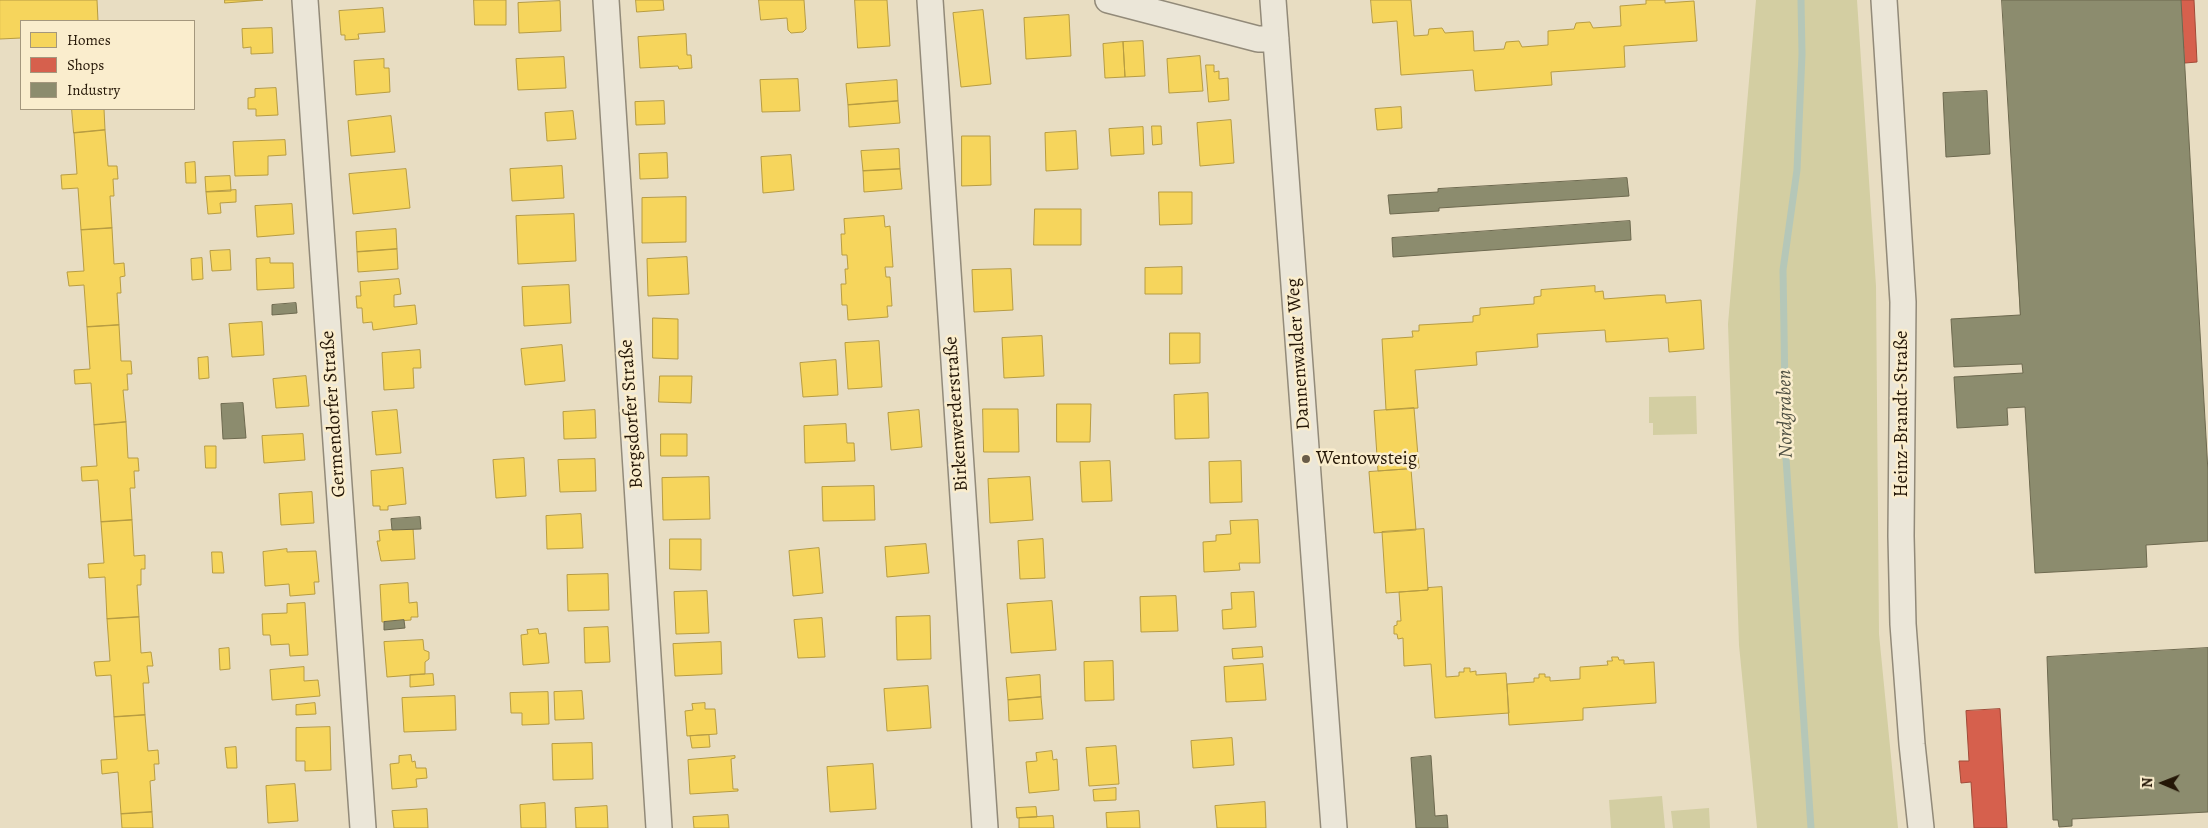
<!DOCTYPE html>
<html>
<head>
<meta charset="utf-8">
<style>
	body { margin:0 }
	#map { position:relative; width:2208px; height:828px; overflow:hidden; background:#e8ddc2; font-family:Alegreya,serif }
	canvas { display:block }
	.legend { position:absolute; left:20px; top:20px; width:175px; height:90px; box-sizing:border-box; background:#faedcd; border:1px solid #a4977d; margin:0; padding:6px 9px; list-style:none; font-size:15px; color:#241606 }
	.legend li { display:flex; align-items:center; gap:10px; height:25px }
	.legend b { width:25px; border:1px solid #a4977d }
	.north { position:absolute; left:2138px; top:758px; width:50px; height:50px; -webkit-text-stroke:4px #faedcd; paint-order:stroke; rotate:271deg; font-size:14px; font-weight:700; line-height:20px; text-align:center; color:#241606 }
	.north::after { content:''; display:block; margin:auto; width:18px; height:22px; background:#241606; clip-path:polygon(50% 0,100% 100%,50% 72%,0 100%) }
</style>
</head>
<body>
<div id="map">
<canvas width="2208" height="828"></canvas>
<ul class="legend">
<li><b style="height:14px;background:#f6d55c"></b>Homes</li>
<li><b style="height:14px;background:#d6604d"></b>Shops</li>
<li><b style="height:14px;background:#8c8c6e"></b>Industry</li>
</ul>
<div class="north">N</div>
</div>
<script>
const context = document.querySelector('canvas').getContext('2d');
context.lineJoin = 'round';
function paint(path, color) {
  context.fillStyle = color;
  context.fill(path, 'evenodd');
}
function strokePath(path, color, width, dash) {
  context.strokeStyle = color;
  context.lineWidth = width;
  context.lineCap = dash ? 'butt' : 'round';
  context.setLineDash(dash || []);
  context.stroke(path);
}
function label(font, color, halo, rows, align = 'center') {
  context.font = font + ' Alegreya,serif';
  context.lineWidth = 5;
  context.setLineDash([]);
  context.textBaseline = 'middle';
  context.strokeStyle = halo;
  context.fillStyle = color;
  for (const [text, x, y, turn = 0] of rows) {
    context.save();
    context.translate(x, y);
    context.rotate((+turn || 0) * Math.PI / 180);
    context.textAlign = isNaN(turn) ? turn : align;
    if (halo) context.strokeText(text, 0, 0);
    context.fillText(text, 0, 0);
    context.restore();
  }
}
paint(new Path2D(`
	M1756,0h101l19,286 3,348 19,194h-141l-18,-183 -11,-321z
	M1696,396l1,38 -44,1v-12h-4v-26z
	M1662,796l3,32h-54l-2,-28z
	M1709,808l1,20h-37l-2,-17z`), '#d3cea2');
const homes = new Path2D(`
	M0,0h97l1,21h-77v17l-21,1z
	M225,0h38l-38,3z
	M474,0h32v25h-31z
	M636,0h27l1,10 -27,2z
	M759,0h45l2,29 -3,3 -12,1 -3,-3 -1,-12 -26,2z
	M855,0h32l3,46 -32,2z
	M1371,0h40l3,36 14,-1 1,-6 13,-1 3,5 28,-2 1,20 30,-2 2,-7 13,-1 3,6 26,-2v-14l26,-2 2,-6 14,-1 3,6 28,-2 -1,-20 26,-2v-4h19v3l29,-2 3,40 -73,5 1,21 -74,5 1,13 -77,6 -2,-21 -72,5 -4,-54 -24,2z
	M560,1l1,30 -42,2 -1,-30z
	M383,8l2,24 -27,2 1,5 -14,1v-5h-4l-2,-24z
	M983,10l8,74 -30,3 -8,-74z
	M1069,15l2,41 -45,3 -2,-41z
	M272,28l1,25 -22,1v-7l-8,1 -1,-19z
	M686,34l1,21h4l1,13 -13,1 -1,-3 -38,2 -2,-31z
	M1143,41l2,35 -20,1 -2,-35z
	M1123,42l2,35 -20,1 -2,-34z
	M1200,56l3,35 -34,2 -2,-34z
	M564,57l2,31 -48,2 -2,-31z
	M384,59v9h5l1,24 -34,3 -2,-34z
	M1206,65h8v7l5,-1v8l9,-1 1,22 -20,2z
	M798,79l2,32 -38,1 -2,-32z
	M897,80l1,21 -50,4 -2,-21z
	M276,88l2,27 -22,1v-7h-8v-11l7,-1v-8z
	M664,101l1,23 -29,1 -1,-23z
	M898,101l2,22 -51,4 -1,-22z
	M1401,107l1,21 -25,2 -2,-21z
	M72,109h32l1,21 -31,3z
	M573,111l3,28 -29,2 -2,-28z
	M391,116l4,36 -44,4 -3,-35z
	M1231,120l3,43 -34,3 -3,-43z
	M1152,126h9l1,18 -9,1z
	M1143,127l1,27 -33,2 -2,-27z
	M105,130l3,36h9l1,13h-5l1,17h-4l2,32 -31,2 -3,-42 -16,1 -1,-14 16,-1 -3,-41z
	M1076,131l2,38 -32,2 -1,-38z
	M962,136h28l1,49 -29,1z
	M285,140l1,15 -18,1v19l-33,1 -2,-34z
	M899,149l1,20 -37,2 -2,-20z
	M667,153l1,25 -28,1 -1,-25z
	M791,155l3,35 -31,3 -2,-36z
	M195,162l1,21h-10l-1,-20z
	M562,166l2,32 -52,3 -2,-32z
	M406,169l4,39 -57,6 -4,-40z
	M900,169l2,20 -38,3 -1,-21z
	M230,176l1,15 -25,1 -1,-15z
	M236,190v12l-16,1 1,10 -13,1 -2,-22z
	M1159,192h33v32l-32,1z
	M686,197v45l-44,1v-45z
	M292,204l2,30 -37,3 -2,-31z
	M1035,209h46v36h-47z
	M574,214l2,47 -58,3 -2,-48z
	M884,216l1,11 5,-1 3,41h-8l1,10h4l2,29h-5l1,11 -40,3 -1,-15h-5l-1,-21h5l-1,-15h3l-1,-14h-5l-1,-21h4l-1,-15z
	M112,228l2,36 10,-1 1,13 -5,1 1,16h-4l2,32 -32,2 -3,-42 -15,1 -2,-14 17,-1 -3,-41z
	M396,229l1,20 -40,3 -1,-20z
	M397,249l1,20 -40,3 -1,-20z
	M230,250l1,20 -19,1 -2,-20z
	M687,257l2,37 -41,2 -1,-37z
	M202,258l1,21 -11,1 -1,-21z
	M270,258v5h23l1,25 -37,2 -1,-31z
	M1182,267v27h-37v-26z
	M1011,269l2,41 -39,2 -2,-42z
	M399,279l2,15 -7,1v12l21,-2 2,19 -44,6 -1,-8 -9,1 -1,-15h-5l-1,-12h5l-1,-14z
	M569,285l2,38 -47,3 -2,-39z
	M1595,286v6l8,-1 1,8 53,-4h8l1,8 35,-3 3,49 -35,3 -1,-14 -62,4 -1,-12 -68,4 1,13 -62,5 1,13 -62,5 3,38 -32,2 -4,-71 31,-2 -1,-6h7v-6l54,-3v-6l7,-1v-7l54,-4v-7l7,-1v-6z
	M653,318l25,1v40l-25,-1z
	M262,322l2,33 -32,2 -3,-33z
	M119,325l2,36h10l1,13h-5l1,16h-5l3,32 -32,3 -3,-42 -16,1 -1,-14 16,-1 -3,-42z
	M1170,333h30v30l-30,1z
	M1042,336l2,40 -40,2 -2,-40z
	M879,341l3,46 -34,2 -3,-46z
	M562,345l3,36 -40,4 -4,-36z
	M420,350l1,18h-8l1,20 -30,2 -2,-37z
	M208,357l1,21 -10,1 -1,-21z
	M836,360l2,35 -35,2 -3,-34z
	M306,376l3,30 -33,2 -3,-29z
	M660,376h32l-1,27 -32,-1z
	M1208,393l1,45 -34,1 -1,-44z
	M1057,404h34l-1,38h-33z
	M1414,408l5,60 -41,3 -4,-60z
	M983,409h35l1,43h-35z
	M397,410l4,43 -25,2 -4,-43z
	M595,410l1,28 -32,1 -1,-27z
	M919,410l3,37 -31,3 -3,-37z
	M126,422l2,36h10l1,13h-5l1,17h-5l2,32 -31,2 -3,-42 -16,1 -1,-14 16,-1 -3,-41z
	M846,424l1,19h7l1,18 -50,2 -1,-37z
	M303,434l2,26 -41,3 -2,-27z
	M661,434h26v22h-26z
	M205,446h11v22h-10z
	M524,458l2,38 -30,2 -3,-38z
	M595,459l1,32 -36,1 -2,-32z
	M1110,461l2,40 -30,1 -2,-40z
	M1241,461l1,41 -32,1 -1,-41z
	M403,468l3,36 -18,2v4h-8v-4h-7l-2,-35z
	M1411,469l5,61 -42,3 -5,-61z
	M709,477l1,42 -47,1 -1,-42z
	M1030,477l3,43 -43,3 -2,-44z
	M874,486l1,34 -52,1 -1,-34z
	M312,492l2,31 -33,2 -2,-31z
	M581,514l2,34 -36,1 -1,-33z
	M132,520l2,36 11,-1v14h-4v16h-4l2,32 -32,2 -2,-42 -16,1 -1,-14 16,-1 -3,-41z
	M1258,520l2,43h-21l1,7 -36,2 -1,-30 13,-1v-6l15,-1 -1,-13z
	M413,528l2,31 -34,2 -4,-20h3l-1,-10z
	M1424,529l4,61 -42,3 -4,-61z
	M670,539h31v31l-31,-1z
	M1043,539l2,39 -25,1 -2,-38z
	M926,544l3,29 -42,4 -2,-30z
	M819,548l4,45 -30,3 -4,-45z
	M287,549v3l29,-1 3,31h-5l1,12 -25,2 -1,-12 -24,2 -2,-34z
	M212,552h10l2,21h-11z
	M608,574l1,36 -41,1 -1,-36z
	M408,583l1,20 8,-1 1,15h-7v3l-29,2 -2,-37z
	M1442,587l4,90 13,-1v-4h5v-4h6v4l6,-1v4l30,-2 3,40 -74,5 -4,-54 -27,2 -1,-28 -5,1 -1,-5h-3v-8l3,-1v-4h4l-2,-29 29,-2v-2z
	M707,591l2,42 -33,1 -2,-42z
	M1254,592l2,35 -33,2 -1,-19 10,-1 -1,-16z
	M1176,596l2,35 -37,1 -1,-35z
	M1052,601l4,49 -45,3 -4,-49z
	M305,603l3,52 -18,1 -1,-12 -18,1 -1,-10h-7l-1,-21 25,-1v-9z
	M930,616l1,43 -34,1 -1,-43z
	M139,617l2,36 10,-1 2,14h-6l2,17h-6l2,32 -31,2 -3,-42 -15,1 -2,-14 16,-1 -3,-42z
	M822,618l3,39 -27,1 -4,-38z
	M608,627l2,35 -25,1 -1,-35z
	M538,629l1,5 7,-1 3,30 -26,2 -2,-30 7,-1 -1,-4z
	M423,640l1,10 5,2v7l-4,3v12l-38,3 -3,-35z
	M721,642l1,32 -47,2 -2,-32z
	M1262,647l1,10 -30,2 -1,-10z
	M229,648l1,21 -10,1 -1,-21z
	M1612,657h6l1,3h5v4l30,-2 2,41 -73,5v12l-74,5 -2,-41 27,-2v-4h5v-4h6v3h5v4l30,-2v-12l28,-2 -1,-4h5z
	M1113,661l1,39 -29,1 -1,-39z
	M1263,664l3,36 -40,2 -2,-35z
	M304,667v14l14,-1 2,16 -48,4 -2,-30z
	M433,674l1,11 -24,2v-12z
	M1040,675l1,22 -33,3 -2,-22z
	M928,686l3,42 -44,3 -3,-42z
	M582,691l2,28 -29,1 -1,-28z
	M548,692l1,32 -27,1v-12h-11l-1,-20z
	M455,696l1,34 -52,2 -2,-34z
	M1041,697l2,22 -34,2 -1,-21z
	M315,703l1,11 -20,1v-10z
	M705,703v6h10l2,25 -30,2 -2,-25 8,-1 -1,-6z
	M145,715l3,36 10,-1 1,14h-5l1,16 -5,1 2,31 -31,2 -3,-42 -16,2 -1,-14 16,-1 -3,-42z
	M330,727l1,43 -26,1v-10h-9v-33z
	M709,735l1,12 -18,1 -2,-12z
	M1232,738l2,27 -41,3 -2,-27z
	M592,743l1,36 -40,1 -1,-36z
	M1116,746l3,38 -30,2 -3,-38z
	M236,747l1,21h-10l-2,-20z
	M1052,751l1,9 4,-1 2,31 -30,3 -3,-31 11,-1 -1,-8z
	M411,755l1,7 3,-1 1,7h10l1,10 -11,1 1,8 -25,2 -2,-25 9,-1v-7z
	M735,756v2l-4,1 2,30h5v2l-48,3 -2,-34z
	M873,764l3,45 -46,3 -3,-45z
	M295,784l3,37 -30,2 -2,-37z
	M1116,788v12l-22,1 -1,-11z
	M1265,802l1,26h-49l-2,-22z
	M545,803l1,25h-25l-1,-23z
	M607,806l1,22h-32l-1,-20z
	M1036,807l1,10 -20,1 -1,-10z
	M427,809l1,19h-34l-2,-17z
	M1139,811l1,17h-33l-1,-15z
	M152,812l1,16h-31l-1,-14z
	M728,815l1,13h-35l-1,-11z
	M1053,816l1,12h-35v-10z`);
paint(homes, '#f6d55c');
strokePath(homes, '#b79c42', 1);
const shops = new Path2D(`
	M2181,0h13l3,62 -12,1z
	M2000,709l7,119h-33l-3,-46 -10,1 -2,-22h10l-3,-50z`);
paint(shops, '#d6604d');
strokePath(shops, '#a14a38', 1);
const industry = new Path2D(`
	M2002,0h179l27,472v69l-62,4 1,22 -112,6 -10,-166 -18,1 1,17 -51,3 -3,-51 69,-4 -1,-9 -68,3 -3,-48 69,-4z
	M1987,91l3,63 -44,3 -3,-64z
	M1627,178l2,18 -190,12v3l-49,3 -2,-19 50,-3v-3z
	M1630,221l1,19 -238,17 -1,-19z
	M296,303l1,10 -25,2v-10z
	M243,403l3,35 -23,1 -2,-35z
	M420,517l1,12 -29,1 -1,-11z
	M404,620l1,8 -21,2v-8z
	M2208,648v164l-136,7v7l-13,1 -1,-7h-5l-6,-163z
	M1431,756l4,60 12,-1 1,13h-32l-5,-70z`);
paint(industry, '#8c8c6e');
strokePath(industry, '#6d694f', 1);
strokePath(new Path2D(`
	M1801,0l1,54 -5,116 -14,100 1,60 2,128 25,370`), '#b5c7b8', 7);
const minor = new Path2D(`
	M305,0l58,828
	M606,0l53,828
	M930,0l55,828
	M1108,0l150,39h18
	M1273,0l61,828
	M1884,0l19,302 -2,234 2,88 9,120 9,84`);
strokePath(minor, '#928a79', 28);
strokePath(minor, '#ebe6d8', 25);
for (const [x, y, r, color] of [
	[1306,459,5,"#695c48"]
]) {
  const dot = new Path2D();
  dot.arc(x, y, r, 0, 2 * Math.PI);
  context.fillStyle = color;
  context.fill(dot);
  strokePath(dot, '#faedcd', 2);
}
label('19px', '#241606', '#faedcd', [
	["Dannenwalder Weg",1299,354,-94],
	["Germendorfer Straße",334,414,-94],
	["Borgsdorfer Straße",632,414,-94],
	["Birkenwerderstraße",957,414,-94],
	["Heinz-Brandt-Straße",1902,414,-90]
]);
label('19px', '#241606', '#faedcd', [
	["Wentowsteig",1316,459]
], 'left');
label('italic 20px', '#4f5043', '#faedcd', [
	["Nordgraben",1786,414,-91]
]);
</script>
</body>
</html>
